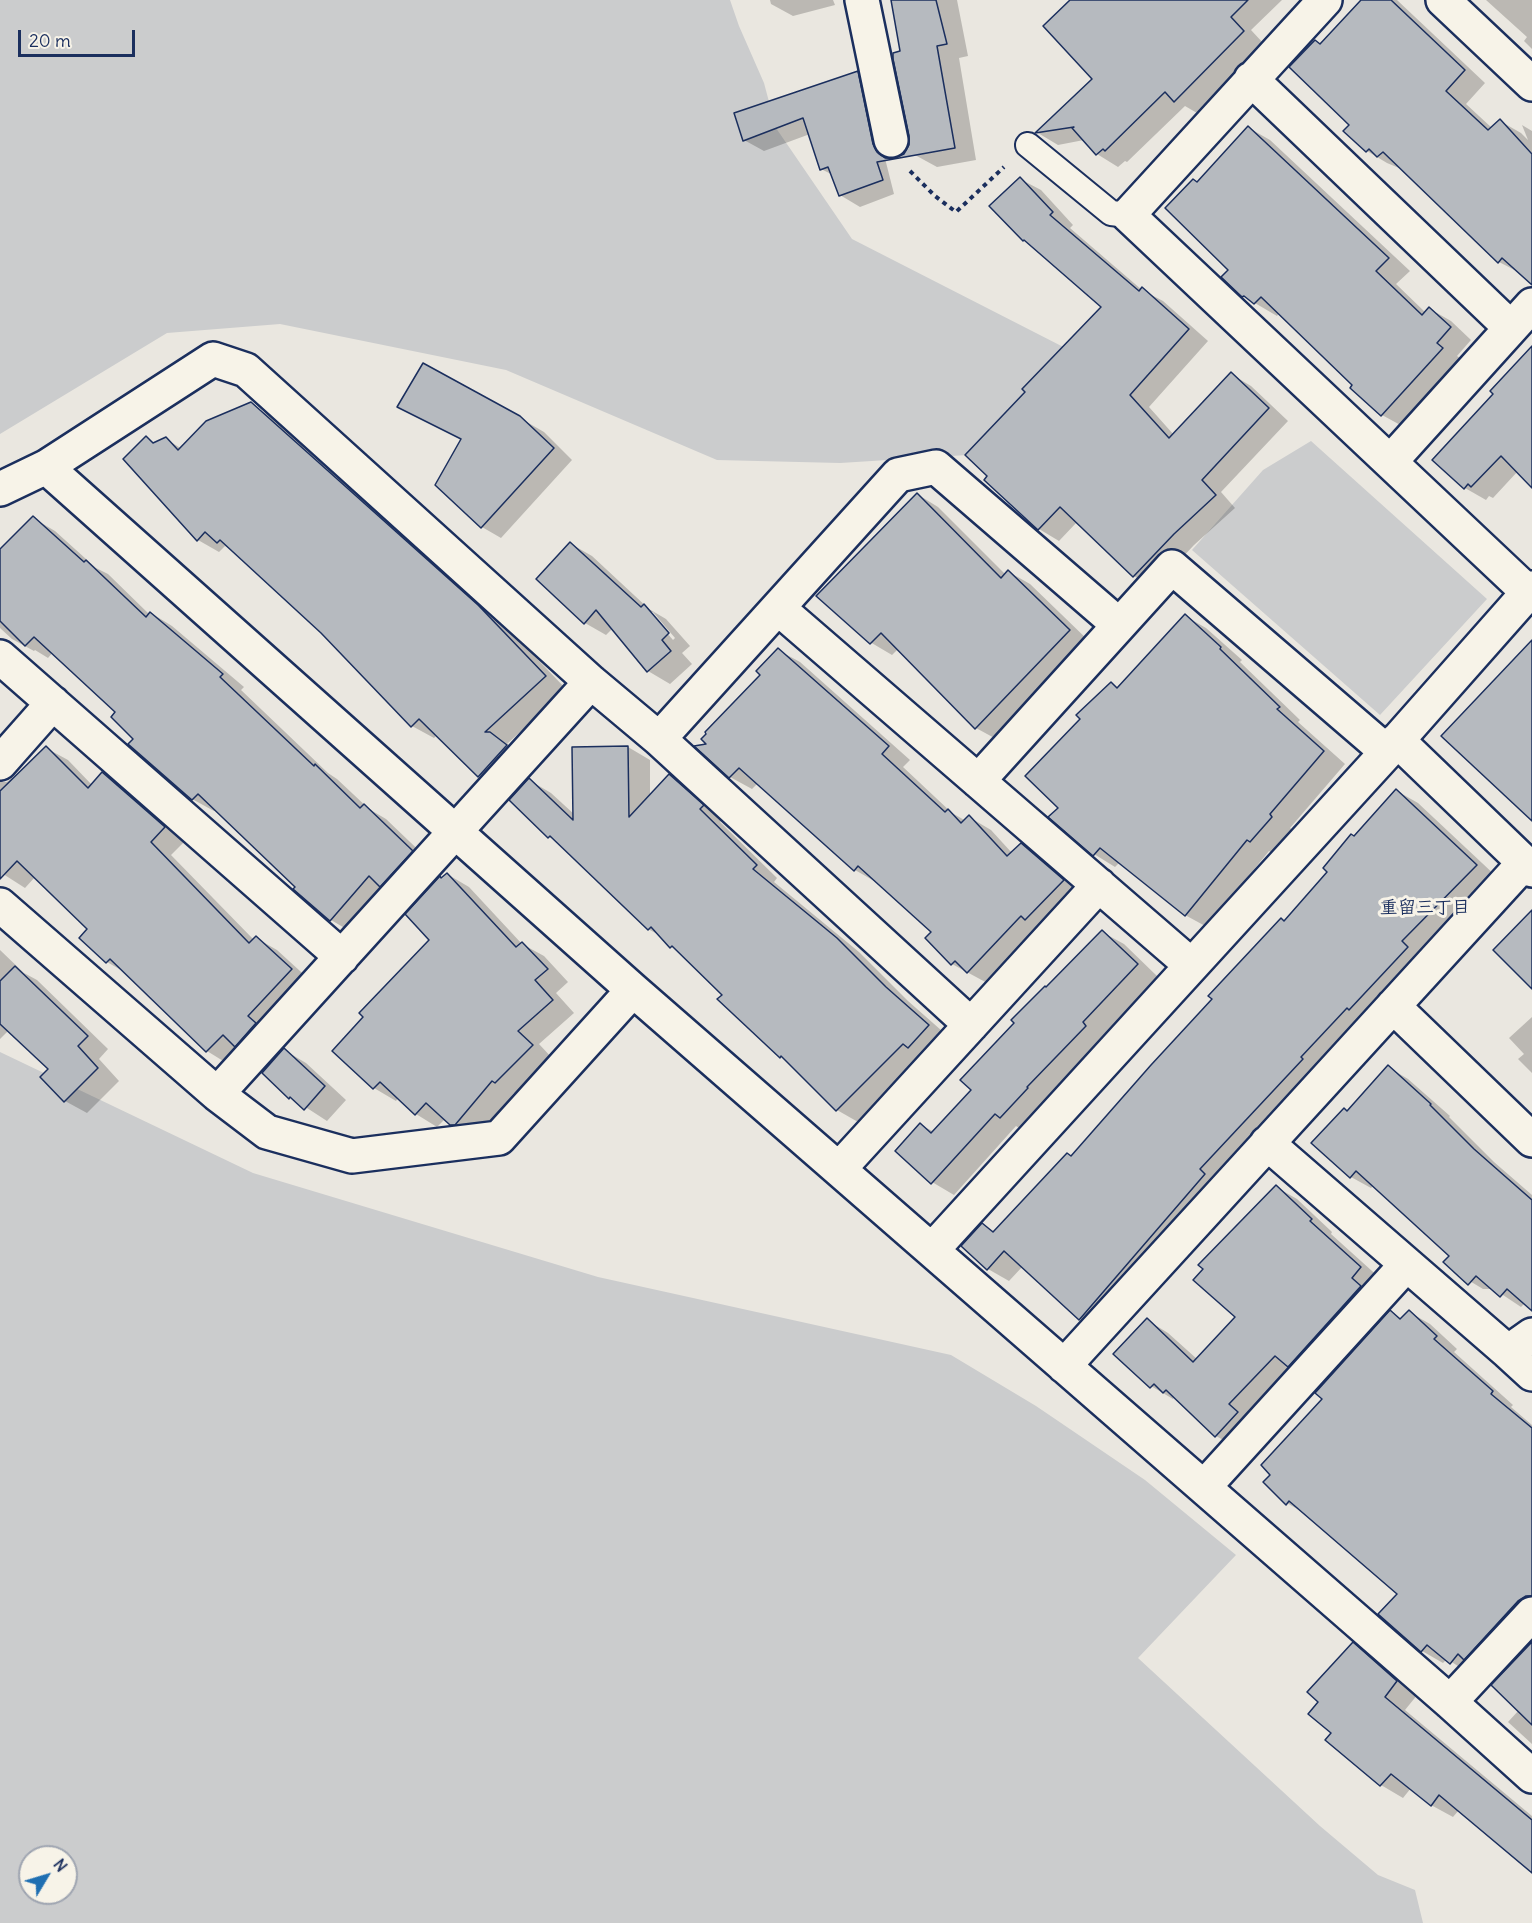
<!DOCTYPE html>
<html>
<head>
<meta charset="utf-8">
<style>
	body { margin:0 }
	#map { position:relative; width:1532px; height:1923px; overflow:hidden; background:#eae7e0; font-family:Delius,sans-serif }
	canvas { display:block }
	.north { position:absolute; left:18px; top:1845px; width:60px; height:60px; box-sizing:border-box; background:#f7f3e8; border:2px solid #9fa5b1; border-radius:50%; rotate:52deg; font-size:16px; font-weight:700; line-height:24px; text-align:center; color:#1b2f5e }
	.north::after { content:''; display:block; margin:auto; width:21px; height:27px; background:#1f6fb2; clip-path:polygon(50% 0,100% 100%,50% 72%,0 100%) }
	.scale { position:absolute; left:18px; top:30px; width:117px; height:27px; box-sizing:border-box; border:3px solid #1b2f5e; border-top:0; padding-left:8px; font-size:18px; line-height:21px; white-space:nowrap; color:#1b2f5e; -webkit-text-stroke:4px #f7f3e8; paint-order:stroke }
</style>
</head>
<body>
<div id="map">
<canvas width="1532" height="1923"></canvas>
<div class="north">N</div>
<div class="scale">20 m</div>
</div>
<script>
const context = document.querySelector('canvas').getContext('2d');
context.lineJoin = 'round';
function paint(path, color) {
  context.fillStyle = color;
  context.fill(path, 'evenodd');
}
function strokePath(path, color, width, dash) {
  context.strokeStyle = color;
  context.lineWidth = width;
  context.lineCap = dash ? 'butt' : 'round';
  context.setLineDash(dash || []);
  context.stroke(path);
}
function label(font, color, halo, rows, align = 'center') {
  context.font = font + ' Delius,"Klee One",sans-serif';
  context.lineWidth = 6;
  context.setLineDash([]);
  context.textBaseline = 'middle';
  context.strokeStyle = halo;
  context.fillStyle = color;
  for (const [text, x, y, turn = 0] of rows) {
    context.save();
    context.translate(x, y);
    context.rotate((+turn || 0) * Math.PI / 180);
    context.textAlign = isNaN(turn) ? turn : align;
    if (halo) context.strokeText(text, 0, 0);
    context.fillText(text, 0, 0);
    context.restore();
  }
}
paint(new Path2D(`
	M0,0h730l9,26 25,57 12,45 76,111 227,116 -96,99 -143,9 -123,-3 -211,-90 -226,-46 -113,9 -167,101z
	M1311,441l176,158 -107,116 -188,-165 71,-80z
	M0,1052l253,121 345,104 353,78 85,51 109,74 91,75 -98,103 182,168 58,49 37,15 8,33h-1423zM30,1857h36v36h-36z`), '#cbcccd');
paint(new Path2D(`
	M770,0h63l2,5 -42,11 -22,-12z
	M893,0h64l11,56 -9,2 17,102 -39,7 -22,-12 -13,-103z
	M1072,0h210l-31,30 13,14 -67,69 -12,-7 -58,56 -2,-1 -7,6 -21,-13 -13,-14 -26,5 -20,-12 57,-54z
	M1363,0h34l88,83 -19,21 26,24 8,-7 21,12 7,7 -6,-15 10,6v148l-33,-17 -99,-95 -1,1 -12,-5 -20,-12 -21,-20 5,-6 -30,-80z
	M1486,0h46v49l-8,-8 3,-4z
	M847,76l20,11 27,107 -34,13 -20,-12 -7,-20 -12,-6 -11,-35 -46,17 -20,-11z
	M1249,128l21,12 140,131 -14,13 30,29 4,-4 21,12 20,19 -14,16 7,5 -60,66 -22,-12 -28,-30 -75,-72 -2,3 -34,-20 -13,-26 -32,-87z
	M1020,179l21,11 32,35 -3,3 72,62 21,11 45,40 -59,66 25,28 57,-61 20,12 37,35 -67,71 14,16 -41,37 -40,43 -20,-12 -57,-54 -18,19 -20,-12 64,-222 -71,-62 -8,-5 -33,-34z
	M1532,349v132l-14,-10 -25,27 -4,-2 -3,4 -21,-12 -30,-29 60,-65z
	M250,404l22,13 227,202 67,70 -59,55 5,2 -11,42 -22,-12 -42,-41 -3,3 -22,-12 -90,-94 -86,-80 -11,-6 -6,6 -21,-12 -52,-102 9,5 11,-4 16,10z
	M399,407l126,14 19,11 28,28 -71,78 -19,-11 -45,-42 25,-45z
	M917,494l21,13 68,68 3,-3 21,12 61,59 -93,97 -22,-12 -78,-79 -6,6 -22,-13z
	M33,518l22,13 41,37 12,6 42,41 1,-2 21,13 72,61 -3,3 87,83 9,6 32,30 17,10 47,45 -80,69 -22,-13 -36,-31 2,-2 -81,-78 -2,2 -22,-12 -56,-61 -19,-26 -64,-60 -5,6 -13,-8 -1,1 -22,-12 -12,-11v-77z
	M571,544l21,12 57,53 17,10 24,27 -8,7 10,11 -22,20 -22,-13 -35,-43 -7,7 -21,-12zM649,612h4l22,26 -2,2z
	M1185,616l21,12 36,32 -2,2 60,58 -2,2 47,42 -55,64 3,2 -21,23 -3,-2 -62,76 -22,-12 -65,-53 -5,5 -21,-13 -34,-46 22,-89 30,-35 7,4z
	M778,650l22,12 110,98 -7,7 49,46 14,8 3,-4 22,13 21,23 9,-8 22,12 41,36 -95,91 -37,-20 -19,-32 -57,-50 -21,-12 -97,-87 -6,6 -22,-12 -32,-30 9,-1z
	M0,740l3,42h4l13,-11 2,1 24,-24 22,12 24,25 11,-11 21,12 62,54 -15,15 83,85 2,-2 21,12 35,32 -84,82 -21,-13 -79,-77 -21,-12 -26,-25 8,-8 -54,-52 -10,11 -25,-16z
	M628,747l22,13v37l19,-22 22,13 33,30 -4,4 57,56 -3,4 85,70 49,49 42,37 -25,18 -67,66 -21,-12 -49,-49 -7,-4 -57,-62 -44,-43 -9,-6 -10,-10 -13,-7 -91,-88 -8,-4 -20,-57 22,13 24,22z
	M1397,791l21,12 80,75 -397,453 -22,-13 -56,-52 -14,15 -21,-12 -6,-44 13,7 77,-75 213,-235 44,-50 25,-35z
	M447,874l22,13 53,57 22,12 24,26 -12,11 18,20 -35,31 14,15 -36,36 -3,-2 -37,43 -4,1 -28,-18 -8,8 -21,-13 -18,-16 -2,3 -22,-13 57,-148 11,-61z
	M1102,932l22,12 34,33 -55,59 4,3 -85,91 -6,-4 -62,69 -22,-13 -11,-57 13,7 39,-42z
	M0,950l24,23 13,7 71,69 -9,10 20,22 -32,32 -22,-12 -15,-32 -41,-39 -9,9z
	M1532,1017v56l-14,-14 6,-5 -15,-16z
	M284,1050l22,13 40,37 -19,21 -37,-24z
	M1388,1067l20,12 42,37 -1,1 45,45 38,33v114l-7,-6 -4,4 -27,-18h-11l-20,-12 -12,-21 -77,-71 -3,3 -20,-11 -3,-64z
	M1276,1187l21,12 35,33 -1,2 51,46 -144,168 -22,-12 -37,-36 -5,-3 -1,2 -22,-13 -4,-66 21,13 29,26 40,-42z
	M1390,1312l12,7 7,-7 21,12 27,25 -3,3 59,53 -2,2 21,18v196l-60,54 -25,-16 -4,4 -21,-12 -42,-37 19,-21 -90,-77 -22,-13 37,-104z
	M1353,1644l22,12 43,38 -13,16 127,106v55l-73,-61 -6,7 -22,-12 -20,-17 -8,10 -22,-13 -54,-45 6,-8 -13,-30z
	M1532,1644v100l-24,-22 11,-12z`), '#0003');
const building = new Path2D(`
	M891,0h45l11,44 -10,2 18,102 -78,14 6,18 -44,16 -11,-29 -8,3 -17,-52 -60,23 -9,-28 124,-42 15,73 4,8 8,6h9l10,-4 5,-9v-9l-16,-77v-6l7,-2z
	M1070,0h178l-17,17 13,14 -70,71 -9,-10 -60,59 -2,-2 -7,6 -24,-27 2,-1 -39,6 57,-54 -49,-53z
	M1361,0h30l74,70 -19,21 42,39 12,-11 32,35v131l-30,-27 -4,5 -115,-111 -6,5 -8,-8 -3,3 -23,-21 6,-6 -60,-58 26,-27 5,4z
	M1248,126l141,132 -13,13 46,44 7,-8 22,20 -14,16 6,5 -62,68 -31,-28 2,-3 -91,-88 -7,7 -10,-8 -2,1 -21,-20 7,-7 -63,-62 28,-29 4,3z
	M1020,177l33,35 -3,3 89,76 3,-4 47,42 -59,66 39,43 62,-66 38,36 -67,72 14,15 -42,39 -41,43 -73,-70 -22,23 -54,-50 3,-4 -22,-21 60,-63 -3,-3 79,-82 -77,-67 -1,1 -34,-35z
	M1532,346v142l-31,-32 -30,31 -3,-3 -4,5 -32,-29 61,-66 -3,-3z
	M423,363l97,53 34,32 -73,80 -46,-43 26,-46 -64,-32z
	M251,402l227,203 68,71 -61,56h5l17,13 -29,32 -59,-58 -8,8 -90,-94 -101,-93 -3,3 -12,-11 -8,9 -74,-82 23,-23 7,7 13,-6 12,13 28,-29z
	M917,493l84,85 7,-8 62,60 -95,99 -94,-96 -11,11 -54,-48z
	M33,516l51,46 2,-2 60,57 4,-5 73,62 -3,3 94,89 1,-2 45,44 4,-4 49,47 -33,36 -11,-11 -39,45 -37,-32 2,-2 -97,-93 -6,6 -64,-56 5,-5 -22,-22 4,-5 -81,-75 -9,9 -25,-25v-72z
	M570,542l71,65 3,-3 25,29 -7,7 9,11 -24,21 -51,-62 -12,14 -48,-45z
	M1185,614l36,33 -1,2 60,58 -3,2 47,42 -54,63 2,3 -22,25 -3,-2 -62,76 -85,-68 -7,8 -45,-39 10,-9 -33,-32 55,-57 -4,-4 35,-33 6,6z
	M1532,640v181l-91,-85z
	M778,648l111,98 -7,8 63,58 3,-3 13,14 8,-8 38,41 14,-13 43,37 -39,40 -4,-4 -2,2 -52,55 -12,-12 -4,4 -26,-27 6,-6 -73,-66 -4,5 -115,-103 -10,10 -35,-32 12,-2 -5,-5 5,-5 -1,-2 55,-57 -4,-4z
	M46,746l42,42 14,-16 63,55 -14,15 98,101 7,-7 36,33 -44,47 8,7 -21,24 -12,-12 -17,17 -96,-93 -4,4 -27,-25 8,-9 -70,-68 -17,18v-88z
	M628,746l1,71 40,-43 35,31 -4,4 57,56 -4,4 84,69 49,49 43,38 -21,23 -5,-4 -67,67 -55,-55 -1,2 -63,-59 5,-4 -50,-49 -2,2 -19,-21 -3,3 -98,-94 -2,2 -39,-38 20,-22 44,42 -1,-73z
	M1396,789l81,76 -75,76 6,6 -59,63 -2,-2 -46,49 2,2 -15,16 -88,94 5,5 -126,146 -75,-69 -17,19 -26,-24 21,-23 11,9 74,-79 4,3 80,-91 61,-66 -4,-3 73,-78 3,3 43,-49 -4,-4 28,-34 3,2z
	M447,873l69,74 6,-5 26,27 -13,11 18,20 -35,31 15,14 -38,38 -3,-2 -37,44h-5l-24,-22 -11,12 -35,-33 -7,7 -41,-38 31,-34 -4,-4 70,-73 -24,-26 35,-38 1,2z
	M1532,910v79l-39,-39z
	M1102,930l36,34 -55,58 3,4 -59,61 1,1 -28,30 -5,-4 -64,70 -36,-33 25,-28 11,10 40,-43 -11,-10 54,-57 -3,-3 34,-34 1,1z
	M15,966l73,70 -10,10 20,22 -34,34 -24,-25 8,-8 -48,-45v-43z
	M284,1048l41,38 -21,24 -14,-13 -1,2 -27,-26z
	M1388,1065l43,39 -1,1 44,44 58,51v111l-25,-22 -7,8 -24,-21 -8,9 -25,-23 6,-6 -93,-85 -6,7 -39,-35 33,-35 3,3z
	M1276,1185l36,34 -2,2 51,46 -9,11 9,8 -73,81 -13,-11 -46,48 9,8 -23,25 -49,-47 -3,3 -9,-9 -4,4 -37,-34 34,-36 46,44 42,-45 -42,-37 10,-11 -5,-4z
	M1390,1310l10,9 9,-9 28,26 -3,3 59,52 -2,3 41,34v168h-6l-8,5 -54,59 -6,-6 -8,10 -23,-19 -6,7 -43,-38 19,-20 -108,-93 -3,4 -23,-23 7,-7 -9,-10 61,-66 -7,-6z
	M1353,1642l44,39 -12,16 147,123v53l-93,-78 -8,11 -40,-32 -11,12 -55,-46 6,-7 -23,-19 10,-12 -11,-10z
	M1532,1642v83l-41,-40z`);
paint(building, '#b6babf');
strokePath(building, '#1b2f5e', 1.5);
const lane = new Path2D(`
	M1028,145l83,68 17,2`);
const street = new Path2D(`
	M862,0l29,140
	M1325,0l-197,215 404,381
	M1443,0l89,84
	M1251,79l260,249
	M1390,462l142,-157
	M46,467l587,523 817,712 82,74
	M0,489l46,-22 167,-108 33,11 345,312 68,57 312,286
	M778,608l413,357
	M0,657l342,300
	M659,739l239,-264 38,-8 183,158
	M1397,740l135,130
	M0,763l53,-60
	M978,781l194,-214 215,185
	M0,905l217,189 50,38 85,24 147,-18 134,-148
	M1393,1006l139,134
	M217,1094l374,-412
	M1267,1143l241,209 24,-17
	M839,1169l260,-284
	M932,1250l455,-498 145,-164
	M1508,1352l24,22
	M1064,1366l461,-504
	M1204,1487l202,-222
	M1450,1702l82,-88`);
strokePath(lane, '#1b2f5e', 28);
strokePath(street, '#1b2f5e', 38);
strokePath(new Path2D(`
	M910,171l25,25 21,16 48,-45`), '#1b2f5e', 4, [4.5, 4.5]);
strokePath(lane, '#f7f3e8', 24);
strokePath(street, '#f7f3e8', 33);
label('bold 18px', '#1b2f5e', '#f7f3e8', [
	["重留三丁目",1425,908]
]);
</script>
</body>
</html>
